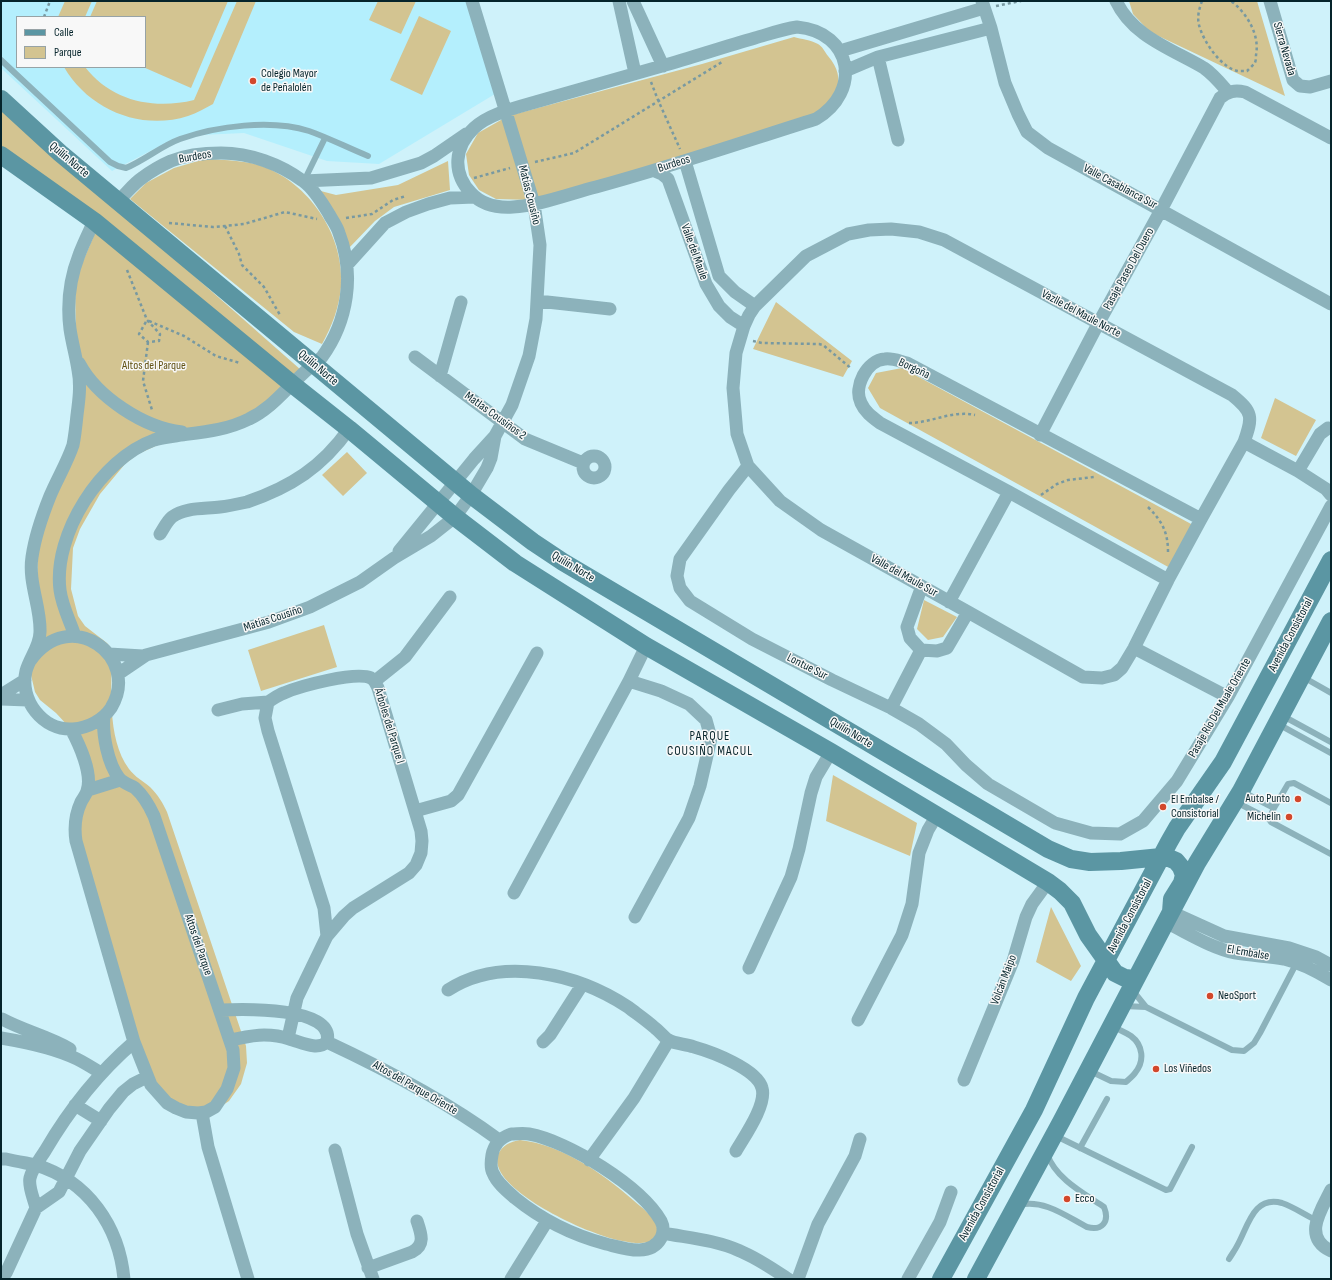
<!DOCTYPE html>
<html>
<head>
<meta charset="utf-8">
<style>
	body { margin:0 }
	#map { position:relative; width:1332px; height:1280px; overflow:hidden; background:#cff2fa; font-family:"Sofia Sans Condensed",sans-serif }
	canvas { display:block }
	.frame { position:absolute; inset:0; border:2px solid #05242b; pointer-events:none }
	.legend { position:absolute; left:16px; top:16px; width:130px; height:52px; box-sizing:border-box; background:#f8f8f8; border:1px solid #97a3a6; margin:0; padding:5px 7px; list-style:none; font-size:12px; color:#05242b }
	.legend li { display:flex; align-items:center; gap:8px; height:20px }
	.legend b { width:20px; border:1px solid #97a3a6 }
</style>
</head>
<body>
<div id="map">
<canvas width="1332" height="1280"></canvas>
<div class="frame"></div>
<ul class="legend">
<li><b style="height:5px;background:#5b96a3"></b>Calle</li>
<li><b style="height:11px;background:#d3c491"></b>Parque</li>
</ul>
</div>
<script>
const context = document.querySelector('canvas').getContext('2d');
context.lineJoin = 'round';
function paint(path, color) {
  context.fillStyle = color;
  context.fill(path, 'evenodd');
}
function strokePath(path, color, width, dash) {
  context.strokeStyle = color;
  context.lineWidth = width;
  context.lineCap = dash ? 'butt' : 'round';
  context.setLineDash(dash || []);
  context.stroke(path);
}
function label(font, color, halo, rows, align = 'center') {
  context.font = font + ' "Sofia Sans Condensed",sans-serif';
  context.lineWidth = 3;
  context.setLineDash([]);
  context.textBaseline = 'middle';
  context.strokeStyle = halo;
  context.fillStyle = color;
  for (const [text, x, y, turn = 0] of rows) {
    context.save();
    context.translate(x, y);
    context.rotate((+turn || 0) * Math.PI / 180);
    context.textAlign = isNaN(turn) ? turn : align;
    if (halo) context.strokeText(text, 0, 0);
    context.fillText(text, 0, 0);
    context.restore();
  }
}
paint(new Path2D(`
	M1,1h465l29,93 -116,70 -52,-3 -83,-28 -65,3 -67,35 -111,-103zM17,17h128v50h-128z`), '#b4effd');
paint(new Path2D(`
	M65,1h27l-7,16h-27z
	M97,1h131l-37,87 -48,-21h2v-50h-55z
	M237,1h19l-43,103c-8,4 -16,9 -25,12 -47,15 -99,-6 -124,-49h21c26,34 69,43 109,33z
	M378,1h38l-15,33 -32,-14z
	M1129,1h128l28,95 -135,-64 -17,-18z
	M419,16l32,15 -29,64 -32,-15z
	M794,37c7,2 17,3 24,7 4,2 7,8 10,12 21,25 7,43 -14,59l-140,48 -143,37 -35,-1 -17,-9 -10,-15 -3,-21 12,-21 30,-17 194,-52z
	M1,106l300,264 -9,6 -291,-226z
	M205,159c21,1 42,1 62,9 45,19 78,70 74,119 -2,21 -9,39 -19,57l-28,-12 -164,-133 16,-16 28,-15z
	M448,161l2,29 -56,17 -19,14 -26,27 -32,-58 19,5 62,-10z
	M98,226l196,164 -20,20 -94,25 -42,19 -13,10 -25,30 -20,35 -7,19 -2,41 7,27 7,10 22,17 5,6c0,37 -6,88 17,120 6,8 14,12 21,18 8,8 13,16 17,25l79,234 1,17 -6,21 -12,17 -9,6 -10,3 -33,-4 -24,-22 -78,-241 10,-67 -16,-49 -13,-14 -16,-13 -5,-8 -4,-17 6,-82 1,-55 33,-79 5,-115 -1,-64z
	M776,302l76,59 -9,16 -90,-28z
	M902,368l291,157 -23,43 -290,-160 -12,-20 8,-15z
	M1275,398l41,22 -20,36 -35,-18z
	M347,452l20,21 -24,23 -21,-21z
	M924,600l33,17 -14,20 -15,3 -11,-11z
	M324,625l13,42 -76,24 -13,-41z
	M833,775l84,48 -7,33 -84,-35z
	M1051,907l30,59 -10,15 -35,-19z
	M520,1140c42,5 81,32 113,60 7,6 20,16 23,24 1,2 1,7 2,9l-8,9c-8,1 -14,2 -22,0 -13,-2 -26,-6 -38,-11 -22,-8 -102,-46 -92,-76 4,-10 12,-13 22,-15z`), '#d3c491');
strokePath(new Path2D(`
	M1202,1c-3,8 -5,16 -3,24 4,16 22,43 39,46 3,0 6,0 9,0 2,-2 5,-5 7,-7 2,-2 2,-6 2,-9 4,-20 -9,-42 -25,-54
	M996,6l25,-5
	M44,17l6,-16
	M651,82l7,18 22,49
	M535,162l39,-9 148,-91
	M474,178l36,-10
	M346,218l26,-4 21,-14 13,-4
	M169,223l44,4 12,-1 19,-2 41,-12 32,7
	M225,226l14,28 3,11 22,22 16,28
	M127,270l20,50 13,14 -1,7 -11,1 -9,-8 8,-14
	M149,321l35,15 32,20 24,7
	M753,341l9,2 57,1 4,1 29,24
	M148,342l-5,39 9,29
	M909,423c22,0 43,-13 66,-8
	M1041,495l16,-11 11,-4 26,-3
	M1148,507c14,14 20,25 20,45`), '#7899a1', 2.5, [3, 3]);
strokePath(new Path2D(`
	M1,60l109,102 8,4 8,2c19,-8 35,-22 54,-29 37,-13 91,-20 129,-8 20,7 39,17 59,25
	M304,181l21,-43
	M1303,677l28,16
	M1283,716l48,26
	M1278,724l53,29
	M1243,792l31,16
	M1236,802l33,17
	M1331,803l-37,-20 -6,1 -14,24 -5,11 2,3 60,32
	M1133,991l13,16
	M1124,1006l22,1 86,43 12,1 10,-8 6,-10 37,-71
	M1090,1071l21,10 15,1c3,-3 7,-6 9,-9 10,-12 8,-28 -4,-37 -6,-4 -12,-6 -17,-9
	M1056,1136l110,54 4,-1 22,-42
	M1080,1148l27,-49
	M1019,1205c25,-6 47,11 68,22 15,4 23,-5 17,-20 -21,-14 -48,-28 -57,-53
	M1229,1259c3,-5 6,-9 8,-13 11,-19 16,-51 45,-43 12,4 23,12 34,17`), '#8cb2bb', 6);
strokePath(new Path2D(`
	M619,1l16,72
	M633,1l30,65
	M982,1l9,27 14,55 13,31 9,18 21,16 283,156
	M1116,1c17,36 56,48 88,67 9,6 17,16 24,24
	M1270,1l23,79 7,6 10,1 21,-6
	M797,27c56,5 65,65 19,92 -73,23 -146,48 -220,68 -24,6 -58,19 -83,20 -15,1 -31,-2 -42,-14 -19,-20 -17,-46 3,-65 16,-15 45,-21 65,-27 41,-12 82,-23 123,-35 31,-9 62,-19 93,-28 14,-4 28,-9 42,-11z
	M840,51l144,-43
	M878,57l20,83
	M845,71l33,-14 113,-29
	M685,161l34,115 16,16 20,14
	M655,171l7,3 6,5 38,105 13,22 11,11 14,9
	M304,181l67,-3 50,-15 13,-7 32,-22
	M891,229l28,3 25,8 288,155c21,17 21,22 12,47l-43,77 -33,61 -34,68 -12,20 -8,7 -12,3 -19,-1 -115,-65 -147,-82 -41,-29 -32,-35 -11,-32 -4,-46 3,-35 8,-27 5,-11 6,-9 51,-50 42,-22 21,-4z
	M347,265l38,-42 21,-11 22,-8 22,-6 24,-1
	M538,301l72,8
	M415,357l110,82 58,24
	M79,363c18,34 65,65 103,69
	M440,376l21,-74
	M1040,435l58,-111 63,-114 59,-112c8,-7 15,-8 25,-6l86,46
	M1244,442l54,29 28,18 5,6
	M583 467a11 11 0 1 1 22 0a11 11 0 1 1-22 0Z
	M748,466l-19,24 -49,69 -3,17 3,12 10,13 62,38 80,41 59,28 28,16 27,20 20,21 22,19 67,39 36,10 29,1 23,-13 34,-40 51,-84 103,-191
	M1298,471l22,-37 8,-6
	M160,534c4,-6 7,-13 12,-17 13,-10 33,-8 48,-10 9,-1 18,-3 27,-5 44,-15 75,-35 102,-73
	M399,551l75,-92 21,-23
	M1168,580l-159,-88 -129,-69c-8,-6 -15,-11 -19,-20 -8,-16 6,-43 24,-44 7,-1 14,2 22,4l294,156
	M922,586l-15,41 3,11 11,12 16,1 10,-3 21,-36
	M949,602l60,-110
	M75,636c-5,-15 -13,-30 -15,-46 -7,-56 41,-131 94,-150 9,-3 18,-3 27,-5 24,-3 46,-5 68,-16 17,-8 29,-21 42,-34 10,-10 20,-19 31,-28 26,-36 33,-83 17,-124 -2,-7 -7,-13 -10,-19 -6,-10 -16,-26 -26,-33 -23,-17 -53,-28 -82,-28 -16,0 -35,2 -50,8 -9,4 -21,11 -29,17 -9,6 -16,16 -24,23
	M1134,648l94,49
	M109,654l34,2
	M30,661c40,-57 112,-4 81,47 -8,12 -23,20 -38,21 -30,2 -54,-29 -47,-58 4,-14 14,-25 14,-39 1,-25 -12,-49 -8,-75 3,-21 10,-41 18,-61 7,-17 17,-33 23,-51 2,-10 3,-20 4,-30 2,-15 4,-30 1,-45 -2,-14 -6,-27 -8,-41 -3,-24 0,-51 9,-74 4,-11 10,-23 15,-34
	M118,674l28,-19 123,-33 41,-15 50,-25 34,-24 37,-22 24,-19 16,-22 16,-27 4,-10 4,-22 17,-31 17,-49 7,-37 4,-74 -6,-41 -62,-203
	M375,681l30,-24 45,-60
	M629,681l17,-35
	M1,695l24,-15
	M1,699l27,1
	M891,708l30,-58
	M218,710l24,-6 26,-2
	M71,729c8,15 22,45 16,62 -1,4 -4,7 -6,11 -6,13 -7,26 -5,39l58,201 17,43 16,18 9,5 10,4 12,1 8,-1 9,-5 12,-18 7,-21 -1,-18 -79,-234c-5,-11 -10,-20 -19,-28 -5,-3 -12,-5 -16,-10 -11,-14 -17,-44 -15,-62
	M88,790l32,-10
	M415,811l36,-10 7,-6 79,-142
	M514,893l115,-212 32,10 28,13 17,16 5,18 -11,48 -11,32 -54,99
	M1171,912l53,24 65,12 27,9 15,8
	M1165,922c23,11 46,26 70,31 16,3 33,3 49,6 17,4 32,12 47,21
	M749,968l42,-91 8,-28 12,-56 5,-16 15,-25
	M448,990c54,-35 130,-16 180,17 9,7 18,13 27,21 4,3 8,8 13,12 7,4 18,4 26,7 18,5 63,22 68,41 5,17 -18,49 -26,63
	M220,1010c21,-1 116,-4 107,32
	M2,1019c22,12 46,17 68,30
	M858,1020l44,-85 10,-31 7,-51 9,-23 9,-15
	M1,1038c24,4 54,10 76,21 8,4 16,9 24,14
	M288,1038l9,-40 30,-62 17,-20 9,-8 56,-35 7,-8 5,-12 1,-12 -1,-10 -43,-143c-2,-4 -3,-8 -7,-10 -15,-7 -71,8 -87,15 -6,2 -11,6 -16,9l-3,16 3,13 56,177 3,28
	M230,1040c11,-2 23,-5 34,-5 8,0 17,1 25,4 12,3 28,12 38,3
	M327,1042c60,28 119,59 172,98
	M543,1042l7,-7 32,-50
	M964,1080l49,-119 13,-44 6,-13 16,-22
	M75,1105l26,16
	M202,1113l6,34 40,132
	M511,1134c6,0 12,-1 18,0 39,7 112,52 132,87 3,6 3,11 0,17 -11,20 -38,10 -55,6 -34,-9 -64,-24 -91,-46 -8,-7 -18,-15 -22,-25 -3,-5 -2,-12 -1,-18 2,-11 8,-17 19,-21z
	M335,1150l22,84 16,45
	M1,1159h5c9,2 20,4 30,6 52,16 83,61 88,114
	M589,1160l45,-62 35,-58
	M1331,1190c-10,20 -29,47 0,61
	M36,1208c-2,-9 -8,-21 -6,-30 2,-9 10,-19 15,-27 24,-41 53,-78 89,-109
	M663,1233c26,5 53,7 77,18 17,7 33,18 48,28
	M368,1268l44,-16c14,-7 9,-19 5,-31
	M6,1273l30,-65 23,-16 21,-41 29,-42 14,-17 10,-8 14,-7
	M511,1279l36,-58
	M798,1279l20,-55 37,-68 5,-17
	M908,1279l32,-57 11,-30`), '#8cb2bb', 13);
strokePath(new Path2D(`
	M1,99l59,54 411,342 62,47 30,20 485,287 23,10 19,3 31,-1 40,-4 8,1 7,3 5,6 3,8 -2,8 -10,16 -1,13
	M1,155l93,66 198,163 57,45 106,88 60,46 131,83 185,106 217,130 12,9 12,12 16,32 27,38 10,5 10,1
	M941,1279l93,-169 52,-112 83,-156 8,-14 46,-66 108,-202
	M976,1279l85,-157 110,-210 26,-49 44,-72 90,-170`), '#5b96a3', 18);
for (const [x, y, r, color] of [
	[253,81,4,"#d2472b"],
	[1298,799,4,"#d2472b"],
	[1163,807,4,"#d2472b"],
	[1289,817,4,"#d2472b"],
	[1210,996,4,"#d2472b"],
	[1156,1069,4,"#d2472b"],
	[1067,1199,4,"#d2472b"]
]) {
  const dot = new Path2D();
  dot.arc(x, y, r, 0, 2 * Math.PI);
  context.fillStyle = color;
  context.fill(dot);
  strokePath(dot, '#f8f8f8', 1.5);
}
label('12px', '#05242b', '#f8f8f8', [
	["Sierra Nevada",1284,49,74],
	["Burdeos",195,157,-10],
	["Quilín Norte",69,160,40],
	["Burdeos",674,164,-18],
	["Valle Casablanca Sur",1120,187,28],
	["Matías Cousiño",529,195,76],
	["Valle del Maule",694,252,70],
	["Pasaje Paseo Del Duero",1129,269,-61],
	["Vazlle del Maule Norte",1081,314,28],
	["Quilín Norte",318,368,40],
	["Borgoña",914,369,25],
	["MatIas Cousiños 2",495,416,36],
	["Quilín Norte",573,567,31],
	["Valle del Maule Sur",904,576,29],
	["Matías Cousiño",273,619,-18],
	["Avenida Consistorial",1291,635,-62],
	["Lontue Sur",807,667,27],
	["Pasaje Río Del Muale Oriente",1220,708,-60],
	["Árboles del Parque I",389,726,73],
	["Quilín Norte",851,733,31],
	["Avenida Consistorial",1130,916,-62],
	["Altos del Parque",198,945,71],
	["El Embalse",1248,953,10],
	["Volcán Maipo",1004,980,-69],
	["Altos del Parque Oriente",415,1088,30],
	["Avenida Consistorial",982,1204,-61]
]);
label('12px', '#05242b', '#f8f8f8', [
	["Colegio Mayor",261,74],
	["de Peñalolén",261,88],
	["Auto Punto",1290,799,"right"],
	["El Embalse /",1171,800],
	["Consistorial",1171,814],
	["Michelin",1281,817,"right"],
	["NeoSport",1218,996],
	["Los Viñedos",1164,1069],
	["Ecco",1075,1199]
], 'left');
label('12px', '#615113', '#f8f8f8', [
	["Altos del Parque",154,366]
]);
context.letterSpacing = '1px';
label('13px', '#05242b', '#f8f8f8', [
	["PARQUE",710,737],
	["COUSIÑO MACUL",710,752]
]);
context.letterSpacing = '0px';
</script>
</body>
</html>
